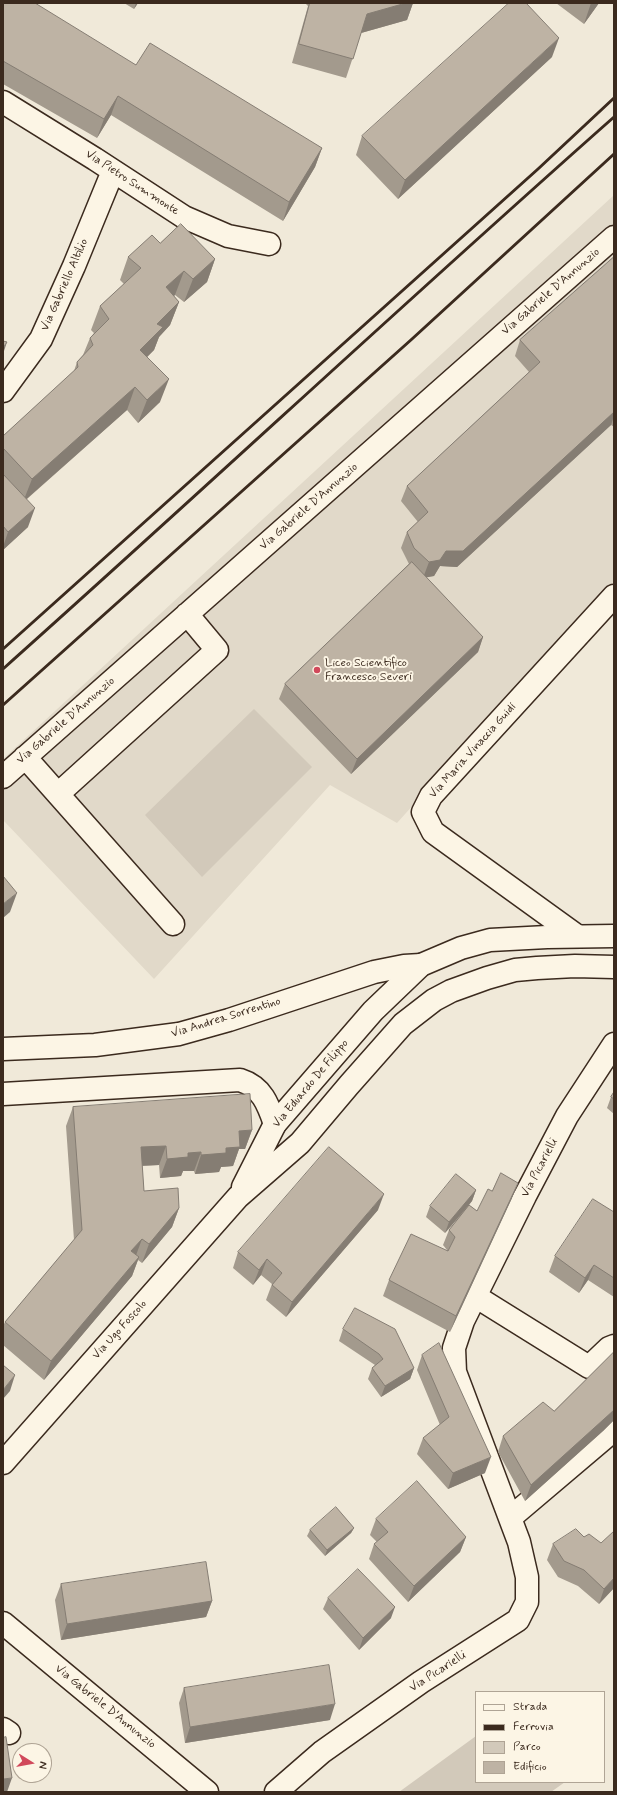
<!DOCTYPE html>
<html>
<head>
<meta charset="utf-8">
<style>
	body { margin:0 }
	#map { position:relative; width:617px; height:1795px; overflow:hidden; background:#f0e9d9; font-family:Mynerve,sans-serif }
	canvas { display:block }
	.frame { position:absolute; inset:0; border:4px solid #3b2a1e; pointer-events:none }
	.legend { position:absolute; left:475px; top:1691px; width:130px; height:92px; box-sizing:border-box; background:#fcf5e5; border:1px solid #afa495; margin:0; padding:5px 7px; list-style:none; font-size:12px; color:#3b2a1e }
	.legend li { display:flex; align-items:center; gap:8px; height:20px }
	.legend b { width:20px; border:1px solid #afa495 }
	.north { position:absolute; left:12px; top:1743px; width:40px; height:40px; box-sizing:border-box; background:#fcf5e5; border:1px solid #afa495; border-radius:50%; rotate:101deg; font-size:11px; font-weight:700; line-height:16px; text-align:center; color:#3b2a1e }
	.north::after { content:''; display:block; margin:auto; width:14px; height:18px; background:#d1495b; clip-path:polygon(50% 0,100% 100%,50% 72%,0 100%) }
</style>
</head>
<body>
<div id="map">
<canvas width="617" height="1795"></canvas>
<div class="frame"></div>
<ul class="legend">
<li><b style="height:5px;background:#fcf5e5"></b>Strada</li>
<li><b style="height:5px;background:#3b2a1e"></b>Ferrovia</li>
<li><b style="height:11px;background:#d2c9ba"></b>Parco</li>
<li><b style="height:11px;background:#beb3a4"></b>Edificio</li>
</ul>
<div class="north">N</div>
</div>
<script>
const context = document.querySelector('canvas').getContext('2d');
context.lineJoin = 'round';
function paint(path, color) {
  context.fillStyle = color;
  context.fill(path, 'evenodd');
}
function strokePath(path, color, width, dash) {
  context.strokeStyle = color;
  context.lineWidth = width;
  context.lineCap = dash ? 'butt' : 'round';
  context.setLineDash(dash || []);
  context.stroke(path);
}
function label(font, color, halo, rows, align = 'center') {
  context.font = font + ' Mynerve,sans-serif';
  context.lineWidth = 4;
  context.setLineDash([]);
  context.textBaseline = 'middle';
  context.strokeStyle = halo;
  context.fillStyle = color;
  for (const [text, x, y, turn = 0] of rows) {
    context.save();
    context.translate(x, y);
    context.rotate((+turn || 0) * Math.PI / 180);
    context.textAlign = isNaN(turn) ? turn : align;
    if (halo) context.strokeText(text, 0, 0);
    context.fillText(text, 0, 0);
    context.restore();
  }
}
paint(new Path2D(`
	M614,195v386l-217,242 -67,-38 -176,194 -151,-159v-61z`), '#e1d9c9');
paint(new Path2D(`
	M254,709l58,58 -110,110 -57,-62z
	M476,1736v46h89l-14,10h-152z`), '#d2c9ba');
const street = new Path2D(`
	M3,102l92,57 89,58 44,19 41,8
	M3,391l38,-52 33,-73 39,-95
	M25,757l148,167
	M3,777l611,-540
	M58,794l159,-144 -30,-36
	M577,936l-144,-104 -10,-20 8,-16 183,-200
	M3,1049l92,-4 84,-11 50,-14 145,-48 30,-6 17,-1
	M3,1094l237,-14c22,7 28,24 35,44
	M475,1296l114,71 20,-19 5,-2
	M510,1518l104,-88
	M3,1623l204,169
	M3,1729l6,4
	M276,1792l46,-40 99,-70 97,-62 9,-18v-25l-8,-35 -64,-170 -1,-24 9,-27 62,-125 42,-80 47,-72`);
const secondary = new Path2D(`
	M243,1187l32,-63 98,-113 48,-46 40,-17 29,-8 57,-3 67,-1
	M3,1463l235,-266 62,-54 49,-58 54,-61 31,-24 17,-9 36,-13 28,-8 22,-2 38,-2 39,1`);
strokePath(street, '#3b2a1e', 25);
strokePath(secondary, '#3b2a1e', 25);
strokePath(street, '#fcf5e5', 22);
strokePath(secondary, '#fcf5e5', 22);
strokePath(new Path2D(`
	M3,649l535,-480 76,-71
	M3,669c205,-183 405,-370 611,-552
	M3,705l409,-366 202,-185`), '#3b2a1e', 3);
paint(new Path2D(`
	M3,3l133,62 186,83 -7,19 -32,54 -172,-106 -14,23 -94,-54z
	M124,3h14l-4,6z
	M305,3h108l-6,17 -46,13 -15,45 -54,-15 16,-57z
	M556,3h43l-15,21z
	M552,57l-154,142 -42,-44 6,-19z
	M160,243l55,16 -8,23 -23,20 -9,-7 -1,1 5,6 -9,23 -11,12 -5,13 -7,7 13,45 -22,21 -11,-13 -100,89 1,28 -25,23v-114l71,-65 3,-9 6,-7 7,-17 4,-5 -3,-3 9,-24 24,-22 -4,-4 8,-23z
	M614,257v170l-3,-2 -154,142 -17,-1 -6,10 -8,1 57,60 -5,15 -127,122 -72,-75 6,-15 124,-120 -8,-16 6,-16 11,-10 -17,-21 6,-15 122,-114 -14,-16 5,-16z
	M614,1092v22l-7,-6 4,-11z
	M73,1107l179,23 -7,19h-6l-6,17 -12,1 -2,5 -24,2 -1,-3h-11l-2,5 -21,2 -1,-13 -17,1 2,25 35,17 -7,19 -30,36 -4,-3 -6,16 -88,104 -41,-35v-19l2,-4 69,-82 -8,-114z
	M476,1190l-4,11 -3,4 8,6 15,-20 20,7 -62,134 -67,-36 6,-16 58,-30 -4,-5 6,-15 12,-15 -16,18 -19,-16 4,-11z
	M378,1210l-92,107 -20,-17 6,-16 -11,-9 -8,10 -20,-17 5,-16z
	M614,1212v85l-26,-17 -9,13 -30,-21 6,-16z
	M343,1329l71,39 -4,11 -29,18 -13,-18 4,-11 3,-3 -36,-24z
	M614,1352v68l-11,11 -78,70 -27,-49 5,-16 51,-25z
	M422,1355l63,118 -37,16 -31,-35 6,-16 17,-13 -23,-55z
	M376,1519l90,18 -6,15 -52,50 -39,-43 5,-15 3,-2 -7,-7z
	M354,1528l-3,5 -26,23 -18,-20 3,-6z
	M584,1537l30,51 -15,16 -21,-18 -20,-9 -11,-17 6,-16z
	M61,1584l151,17 -6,16 -145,23 -6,-40z
	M328,1598l63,20 -32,32 -36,-41z
	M184,1688l146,32 -145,23 -6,-40z`), '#a39a8d');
paint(new Path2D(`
	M136,3h2l-4,6z
	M406,3h7l-6,17 -46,13 6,-19z
	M591,3h8l-15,21z
	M559,38l-7,19 -154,142 7,-19z
	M118,96l-7,19 -14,23 7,-19z
	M322,148l-7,19 -32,54 6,-19z
	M215,259l-8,23 -23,20 9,-23z
	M184,271l-9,24 -17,15 8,-23z
	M179,302l-9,23 -11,12 -5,13 -23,23 9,-23 17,-26z
	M7,342l-4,12v-6z
	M169,379l-9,23 -22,21 9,-23z
	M135,387l-8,23 -104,92 9,-23z
	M614,412v4l-3,9 -154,142 -17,-1 -6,10 -11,2 6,-16 17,-11z
	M35,508l-7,19 -25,23v-3l5,-15z
	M483,637l-5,15 -127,122 6,-15z
	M17,893l-7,19 -7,6v-14z
	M252,1130l-7,19h-6l-6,17 -12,1 -2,5 -24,2 6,-19 38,-24z
	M166,1146l-7,19 -25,1 7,-19z
	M201,1152l-7,19h-11l-2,5 -21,2 7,-19 21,-6z
	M518,1183l-6,15 -62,134 6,-16z
	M476,1190l-4,11 -27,32 4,-11z
	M384,1194l-6,16 -92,107 6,-15z
	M179,1208l-7,19 -30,36 7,-19z
	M142,1239l-7,19 -4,-7z
	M139,1257l-7,19 -88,104 7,-19z
	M267,1259l-6,16 -8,10 6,-15z
	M594,1265l-6,15 -9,13 6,-15z
	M414,1368l-4,11 -29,18 4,-11z
	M15,1375l-5,16 -7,8v-9z
	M614,1410v10l-11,11 -78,70 6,-16z
	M491,1457l-6,16 -37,16 5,-16z
	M354,1528l-3,5 -26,23 2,-6z
	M466,1537l-6,15 -52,50 6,-16z
	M614,1578v10l-15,16 5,-15z
	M212,1601l-6,16 -145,23 6,-16z
	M395,1607l-4,11 -32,32 4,-12z
	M335,1704l-5,16 -145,23 5,-16z
	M12,1778l-5,14h-4v-13z`), '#857d73');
const building = new Path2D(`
	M3,3h32l101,62 14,-22 172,105 -33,54 -171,-106 -14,23 -101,-58z
	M310,3h96l-39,11 -14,45 -54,-15z
	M509,3h17l33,35 -154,142 -43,-44z
	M181,224l34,35 -22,20 -9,-8 -18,16 13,15 -22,22 6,3 -23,23 29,29 -22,21 -12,-13 -103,92 -29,-31v-12l75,-69 -1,-5 16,-17 -3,-7 19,-19 -9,-13 41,-38 -13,-11 24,-22 8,8z
	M614,257v155l-151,139h-17l-6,9 -11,2 -15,-14 -7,-16 21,-20 -21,-26 133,-124 -20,-22z
	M3,341l4,1 -4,6z
	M3,474l32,34 -27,24 -5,-6z
	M412,562l71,75 -126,122 -72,-75z
	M3,876l14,17 -14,11z
	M614,1092v7l-3,-2z
	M250,1094l2,36 -13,1 1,16 -14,1v5l-25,2v-3l-13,1v4l-21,2 -1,-13 -25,1 3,44 34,-3 1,20 -30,36 -7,-5 -11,12 8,6 -88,104 -46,-39 77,-92 -9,-123z
	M329,1147l55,47 -92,108 -20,-17 10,-12 -15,-14 -8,11 -21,-18z
	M501,1173l17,10 -62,133 -67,-36 22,-46 37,17 7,-14 -6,-7 20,-25 8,6 11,-22 4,2z
	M456,1174l20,16 -27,32 -19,-16z
	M593,1199l21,13v66l-20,-13 -9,13 -30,-22z
	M355,1308l40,21 19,39 -29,18 -13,-18 11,-9 -4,-5 -36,-25z
	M439,1343l52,114 -38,16 -30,-35 26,-21 -27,-62z
	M614,1352v58l-83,75 -28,-49 40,-34 11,9z
	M3,1365l12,10 -12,15z
	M417,1481l49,56 -52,49 -40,-42 14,-12 -12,-13z
	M336,1507l18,21 -27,22 -17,-20z
	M576,1529l8,8 5,-3 12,9 13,-12v47l-10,11 -20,-19 -20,-9 -11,-17z
	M206,1562l6,39 -145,23 -6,-40z
	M358,1569l37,38 -32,31 -35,-40z
	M329,1665l6,39 -145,23 -6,-39z
	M6,1737l6,41 -9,1v-41z`);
paint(building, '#beb3a4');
strokePath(building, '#857d73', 1);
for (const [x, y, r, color] of [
	[317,670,4,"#d1495b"]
]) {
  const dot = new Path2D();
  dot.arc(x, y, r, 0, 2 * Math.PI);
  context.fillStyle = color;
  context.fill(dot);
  strokePath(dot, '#fcf5e5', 1.5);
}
label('12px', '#3b2a1e', '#fcf5e5', [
	["Via Pietro Summonte",132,183,33],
	["Via Gabriello Altilio",65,285,-66],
	["Via Gabriele D'Annunzio",551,292,-41],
	["Via Gabriele D'Annunzio",309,507,-41],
	["Via Gabriele D'Annunzio",66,721,-41],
	["Via Maria Vinaccia Guidi",473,751,-48],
	["Via Andrea Sorrentino",226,1018,-17],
	["Via Eduardo De Filippo",311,1084,-50],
	["Via Picarielli",540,1168,-62],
	["Via Ugo Foscolo",120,1330,-48],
	["Via Picarielli",438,1672,-33],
	["Via Gabriele D'Annunzio",105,1707,39]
]);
label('12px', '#3b2a1e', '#fcf5e5', [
	["Liceo Scientifico",325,663],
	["Francesco Severi",325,677]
], 'left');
</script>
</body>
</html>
